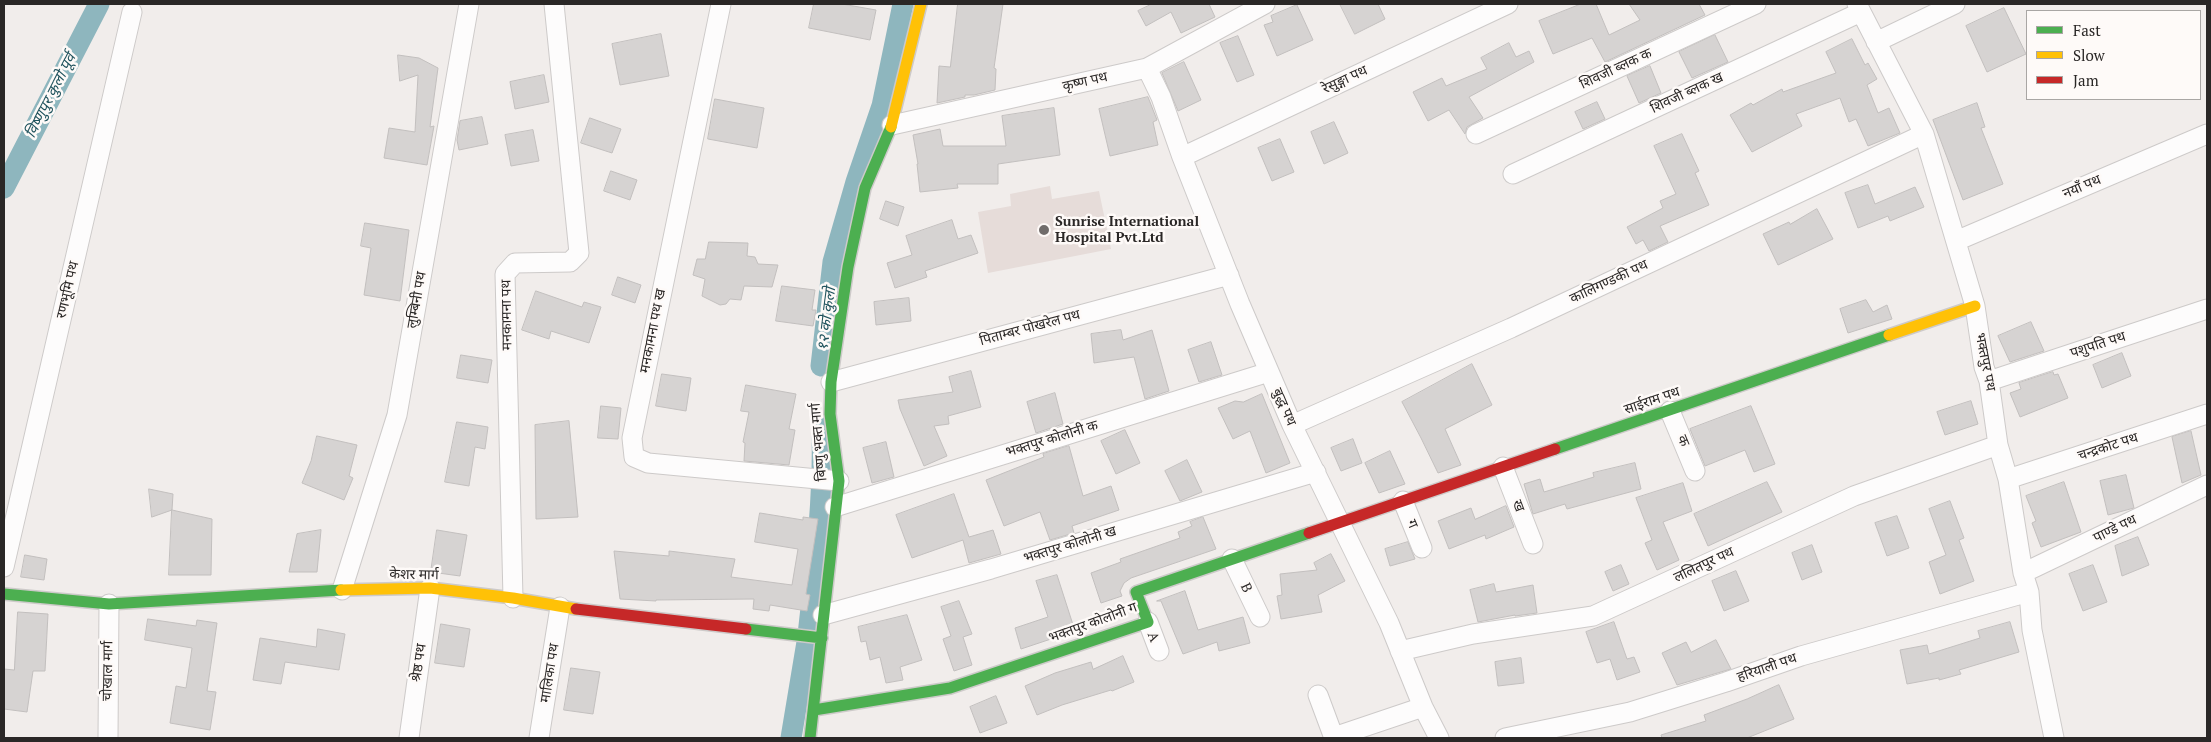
<!DOCTYPE html>
<html>
<head>
<meta charset="utf-8">
<style>
	body { margin:0 }
	#map { position:relative; width:2211px; height:742px; overflow:hidden; background:#f1edeb; font-family:"PT Serif",serif }
	canvas { display:block }
	.frame { position:absolute; inset:0; border:5px solid #2a2726; pointer-events:none }
	.legend { position:absolute; left:2026px; top:10px; width:175px; height:90px; box-sizing:border-box; background:#fefaf8; border:1px solid #a9a6a4; margin:0; padding:6px 9px; list-style:none; font-size:15px; color:#2a2726 }
	.legend li { display:flex; align-items:center; gap:10px; height:25px }
	.legend b { width:25px; border:1px solid #a9a6a4 }
</style>
</head>
<body>
<div id="map">
<canvas width="2211" height="742"></canvas>
<div class="frame"></div>
<ul class="legend">
<li><b style="height:6px;background:#4caf50"></b>Fast</li>
<li><b style="height:6px;background:#ffc107"></b>Slow</li>
<li><b style="height:6px;background:#c62828"></b>Jam</li>
</ul>
</div>
<script>
const context = document.querySelector('canvas').getContext('2d');
context.lineJoin = 'round';
function paint(path, color) {
  context.fillStyle = color;
  context.fill(path, 'evenodd');
}
function strokePath(path, color, width, dash) {
  context.strokeStyle = color;
  context.lineWidth = width;
  context.lineCap = dash ? 'butt' : 'round';
  context.setLineDash(dash || []);
  context.stroke(path);
}
function label(font, color, halo, rows, align = 'center') {
  context.font = font + ' "PT Serif","Noto Sans Devanagari",serif';
  context.lineWidth = 5;
  context.setLineDash([]);
  context.textBaseline = 'middle';
  context.strokeStyle = halo;
  context.fillStyle = color;
  for (const [text, x, y, turn = 0] of rows) {
    context.save();
    context.translate(x, y);
    context.rotate((+turn || 0) * Math.PI / 180);
    context.textAlign = isNaN(turn) ? turn : align;
    if (halo) context.strokeText(text, 0, 0);
    context.fillText(text, 0, 0);
    context.restore();
  }
}
paint(new Path2D(`
	M1050,186l2,13 47,-8 12,58 -123,24 -10,-61 33,-6 -1,-12z`), '#e6dcd9');
strokePath(new Path2D(`
	M4,188l95,-184
	M821,366l12,-104 23,-80 26,-76 21,-102
	M807,644c8,-72 17,-143 15,-216
	M791,738l16,-96`), '#8eb6be', 21);
const building = new Path2D(`
	M814,4h28l34,6 -6,30 -61,-12z
	M958,4h45l-9,64 2,1 -1,21 -21,5h-9v2l-28,6 2,-37 11,1z
	M1152,4h57l6,13 -34,16 -10,-21 -25,14 -8,-15z
	M1340,4h38l7,15 -30,15z
	M1581,4h15l13,31 31,-15 -11,-16h70l6,11 -100,47 -13,-24 -39,16 -14,-33z
	M1297,5l16,35 -36,16 -13,-31 9,-3 -2,-6z
	M2004,8l22,46 -39,18 -21,-46z
	M661,34l8,42 -49,9 -8,-41z
	M1715,35l13,27 -36,16 -13,-26z
	M1238,36l16,39 -17,7 -17,-39z
	M1852,39l13,26 3,-2 9,16 -10,6 11,28 11,-5 11,25 -32,13 -12,-27 -7,3 -9,-24 -44,16 6,12 -50,26 -22,-37 21,-12 2,2 29,-16 1,3 53,-19 -10,-21z
	M1509,43l7,14 13,-6 5,11 -65,35 14,21 -16,9 -2,7 -16,-24 -21,11 -15,-29 29,-14 4,8 41,-17 -6,-11z
	M398,55l21,3 19,10 -8,59 4,-1 -7,39 -43,-7 5,-30 26,4 3,-57 -18,6z
	M1184,62l17,38 -23,11 -16,-38z
	M1650,66l11,27 -22,10 -12,-27z
	M544,75l5,27 -34,7 -5,-27z
	M1148,97l9,23 -4,2 5,23 -48,11 -11,-47z
	M715,99l49,9 -7,40 -49,-9z
	M1597,102l8,17 -22,10 -8,-17z
	M1977,103l8,24 -4,1 22,56 -40,16 -30,-80z
	M1054,108l6,47 -62,9v20h-41l1,4 -38,4 -3,-28h1l-5,-29 27,-6 3,17h63l-4,-30z
	M482,117l6,27 -29,6 -2,-10 3,-19z
	M590,118l31,11 -9,24 -31,-10z
	M1334,122l14,31 -24,11 -13,-32z
	M533,130l6,31 -28,5 -6,-31z
	M1682,134l17,37 -4,2 14,32 -49,21 8,16 -19,9 -6,-11 -7,4 -9,-17 36,-19 -3,-7 16,-7 -22,-48z
	M1280,139l14,33 -22,9 -14,-33z
	M611,171l26,9 -7,20 -26,-9z
	M1868,185l7,19 40,-17 9,20 -34,14 -2,-5 -30,12 -13,-35z
	M886,201l18,6 -6,19 -18,-7z
	M1817,209l16,30 -55,26 -15,-31 26,-12 1,2z
	M952,220l6,19 13,-4 7,18 -53,18 2,6 -32,11 -8,-25 25,-8 -6,-19z
	M365,223l44,7 -9,71 -36,-6 7,-47 -10,-2z
	M709,242l39,1 -1,13 8,1 3,7 20,1 -6,22 -28,-1 -3,14 -11,-1 -4,5 -6,1 -18,-9 3,-17 -12,-4 4,-16h8z
	M618,277l23,8 -6,18 -23,-8z
	M782,286l33,4 -3,20h4l-3,16 -37,-5z
	M536,291l46,16 2,-5 17,5 -12,36 -38,-12 -2,8 -27,-9z
	M909,298l2,23 -35,4 -2,-23z
	M1866,300l7,12 14,-7 5,14 -44,14 -8,-24z
	M2031,322l13,29 -34,11 -12,-26z
	M1121,330l2,10 29,-10 17,61 -24,8 -11,-42 -40,6 -3,-29z
	M1211,342l11,33 -23,7 -11,-32z
	M2122,353l9,23 -29,12 -9,-23z
	M461,355l31,5 -4,23 -31,-5z
	M1472,364l20,41 -47,24 16,36 -23,8 -17,-35 -19,-36z
	M971,371l10,36 -33,9 1,8 -15,2 13,30 -23,10 -24,-57 -2,-9 55,-8 -4,-15z
	M2053,372l1,3 4,-1 10,24 -48,19 -10,-24 11,-4 -2,-6z
	M662,374l29,4 -5,33 -30,-5z
	M746,385l50,9 -7,35 6,1 -6,35 -45,-4 1,-18 -2,-1 6,-30 -8,-1z
	M1055,393l8,31 -27,9 -9,-31z
	M1262,394l28,69 -24,10 -16,-42 -17,8 -15,-31 17,-7 8,1z
	M1971,401l7,23 -33,11 -8,-23z
	M601,406l20,2 -3,31 -20,-1z
	M1751,406l24,58 -21,8 -9,-22 -40,16 -15,-37z
	M569,421l9,96 -42,2 -1,-94z
	M457,422l31,5 -3,22 -10,-2 -6,39 -24,-4z
	M1125,430l15,33 -24,11 -15,-33z
	M2191,431l10,44 -19,8 -10,-46z
	M317,436l40,9 -8,31 4,2 -9,22 -42,-17 9,-22z
	M1353,439l9,24 -21,8 -10,-23z
	M886,442l8,35 -22,6 -9,-35z
	M1069,446l14,50 28,-10 8,24 -47,16 2,7 -24,7 -10,-28 -36,14 -18,-46 58,-23 -1,-3z
	M1390,451l15,33 -26,9 -14,-30z
	M1187,460l15,32 -22,9 -15,-30z
	M1635,463l6,26 -74,20 -2,-5 -32,10 -9,-30 16,-5 4,13 50,-15 -1,-4z
	M2126,475l8,33 -26,7 -8,-34z
	M1767,482l15,30 -74,34 -14,-32z
	M2064,482l17,50 -40,15 -9,-24 4,-2 -10,-25z
	M1683,483l9,28 -29,11 16,38 -22,10 -12,-27 7,-3 -16,-42z
	M149,489l24,5 -1,16 -20,7z
	M954,494l15,43 24,-7 8,24 -32,9 -6,-23 -51,18 -16,-43z
	M1950,501l14,37 -5,2 15,41 -34,13 -11,-32 17,-7 -17,-46z
	M1506,506l8,21 -28,12 -1,-4 -36,14 -11,-28 33,-13 4,11z
	M172,510l40,9 -1,56h-42z
	M760,513l43,7v-3l15,2 -12,75 4,1 -3,16 -37,-6 -1,6 -16,-2 1,-10 -98,1v1l-36,-2 -6,-48 55,5v-5l66,8 -4,18 61,8 6,-36 -43,-7z
	M1897,516l12,32 -22,8 -12,-33z
	M1203,517l13,32 -85,29 -7,5 -4,8 2,5 -21,7 -10,-30 30,-11 -1,-3 60,-21 -2,-6 14,-6 -2,-4z
	M321,530l-4,42h-28l8,-38z
	M437,530l30,5 -7,41 -29,-4z
	M2138,537l11,28 -27,11 -7,-30z
	M1408,542l7,17 -25,7 -5,-17z
	M1812,545l10,27 -20,8 -10,-27z
	M1331,554l14,27 -27,14 4,17 -41,7 -4,-23 5,-1 -2,-21 37,-4 -3,-7z
	M25,555l22,4 -3,21 -23,-3z
	M1621,565l8,19 -16,7 -8,-19z
	M2093,565l14,37 -24,9 -14,-37z
	M1736,571l13,30 -25,10 -12,-30z
	M1057,575l18,56 -54,18 -6,-21 33,-11 -12,-36z
	M1494,584l2,8 37,-7 4,28 -22,3v-1l-37,7 -8,-32z
	M1185,591l13,39 45,-13 7,26 -31,8 -2,-9 -34,12 -22,-53h-4z
	M959,601l13,33 -9,3 9,28 -18,6 -11,-32 8,-3 -10,-29z
	M18,612l30,2 -3,57h-12l-6,41 -23,-3v-40l10,1z
	M907,615l15,45 -22,7 3,13 -17,3 -6,-26 -10,3 -4,-19 -5,1 -3,-15z
	M148,619l48,7 1,-6 20,3 -10,68 9,1 -6,38 -40,-7 6,-37 10,2 6,-40 -47,-8z
	M1614,622l13,37 7,-2 6,15 -23,8 -7,-21 -13,4 -11,-31z
	M2010,622l9,30 -60,18 2,4 -22,6v-2l-32,6 -7,-34 27,-5 2,9 51,-16 -2,-7z
	M441,624l29,5 -6,38 -29,-4z
	M318,629l27,5 -6,36 -54,-8 -4,22 -28,-4 7,-42 56,9z
	M1716,640l15,29 -54,16 -15,-32 24,-11 5,10z
	M1123,656l11,26 -22,9 -1,-1 -49,15 -25,10 -12,-29 30,-13 36,-11 2,7z
	M1521,658l3,25 -26,3 -3,-24z
	M571,668l29,4 -7,42 -29,-4z
	M1779,685l15,34 -47,19h-85l-1,-3 45,-14 -2,-6 43,-16z
	M996,696l11,27 -27,10 -10,-26z`);
paint(building, '#d6d3d2');
strokePath(building, '#c2bfbe', 1);
const street = new Path2D(`
	M721,4l-89,434 2,19 14,6 191,18
	M1857,4l67,130 51,172 9,61 5,14 9,64 10,34 15,94 6,19 3,38 22,108
	M1876,42l79,-38
	M1147,68l14,29 21,60 58,147 52,121 97,198 34,84 16,31
	M892,125l255,-57 118,-64
	M1476,134l280,-130
	M1182,157l326,-153
	M1513,174l348,-162
	M1956,241l251,-107
	M1989,381l218,-72
	M831,382l398,-107
	M1670,411l25,60
	M1292,425l219,-97 413,-194
	M1503,467l30,77
	M2008,479l199,-65
	M1403,501l19,47
	M835,507l434,-135
	M1232,559l28,58
	M4,567l128,-555
	M2023,573l184,-88
	M342,590l55,-175 72,-411
	M513,598l-8,-324 10,-11 55,-1 9,-9 -25,-249
	M823,615l168,-46 325,-97
	M1148,622l11,29
	M1400,651l73,-17 120,-18 261,-120 144,-51
	M1318,695l16,43
	M1334,737l89,-30
	M108,738l1,-134
	M409,738l21,-150
	M539,738l21,-131
	M1505,738l125,-26 96,-30 75,-26 228,-64`);
const fast = new Path2D(`
	M1555,449l334,-114
	M4,594l105,10 232,-14
	M746,629l76,9
	M814,710l136,-22 198,-66 -12,-30 173,-59
	M810,738l29,-257 -9,-67 1,-32 17,-115 17,-79 26,-61`);
const slow = new Path2D(`
	M891,127l30,-123
	M1889,335l86,-29
	M341,590l89,-2 83,10 63,11`);
const jam = new Path2D(`
	M1309,533l246,-84
	M576,609l170,20`);
strokePath(street, '#cdcac9', 21);
strokePath(fast, '#cdcac9', 14);
strokePath(slow, '#cdcac9', 14);
strokePath(jam, '#cdcac9', 14);
strokePath(street, '#fdfcfc', 19);
strokePath(fast, '#4caf50', 11);
strokePath(slow, '#ffc107', 11);
strokePath(jam, '#c62828', 11);
for (const [x, y, r, color] of [
	[1044,230,6,"#706c6b"]
]) {
  const dot = new Path2D();
  dot.arc(x, y, r, 0, 2 * Math.PI);
  context.fillStyle = color;
  context.fill(dot);
  strokePath(dot, '#fefaf8', 2);
}
label('14px', '#2a2726', '#fefaf8', [
	["शिवजी ब्लक क",1616,69,-25],
	["रेसुङ्गा पथ",1345,80,-25],
	["कृष्ण पथ",1085,82,-13],
	["शिवजी ब्लक ख",1687,93,-25],
	["नयाँ पथ",2082,187,-23],
	["कालिगण्डकी पथ",1609,282,-25],
	["रणभूमि पथ",68,290,-77],
	["लुम्बिनी पथ",417,300,-80],
	["मनकामना पथ",507,315,-91],
	["पिताम्बर पोखरेल पथ",1030,328,-15],
	["मनकामना पथ ख",653,331,-79],
	["पशुपति पथ",2098,345,-18],
	["भक्तपुर पथ",1985,362,79],
	["साईराम पथ",1652,401,-19],
	["बुद्ध पथ",1284,407,67],
	["भक्तपुर कोलोनी क",1052,439,-17],
	["क",1683,441,67],
	["बिष्णु भक्त मार्ग",819,442,-95],
	["चन्द्रकोट पथ",2108,447,-18],
	["ख",1518,506,69],
	["ग",1412,524,67],
	["पाण्डे पथ",2115,529,-26],
	["भक्तपुर कोलोनी ख",1070,545,-17],
	["ललितपुर पथ",1704,565,-25],
	["केशर मार्ग",414,575,1],
	["B",1246,588,65],
	["भक्तपुर कोलोनी ग",1093,623,-20],
	["A",1153,637,69],
	["श्रेष्ठ पथ",419,663,-82],
	["हरियाली पथ",1767,668,-19],
	["चोखाल मार्ग",108,671,-89],
	["मालिका पथ",550,673,-81]
]);
label('bold 14px', '#2a2726', '#fefaf8', [
	["Sunrise International",1055,222],
	["Hospital Pvt.Ltd",1055,238]
], 'left');
label('italic 15px', '#1f525c', '#fefaf8', [
	["विष्णुपुर कुलो पूर्व",51,96,-63],
	["१२ को कुलो",827,319,-83]
]);
</script>
</body>
</html>
